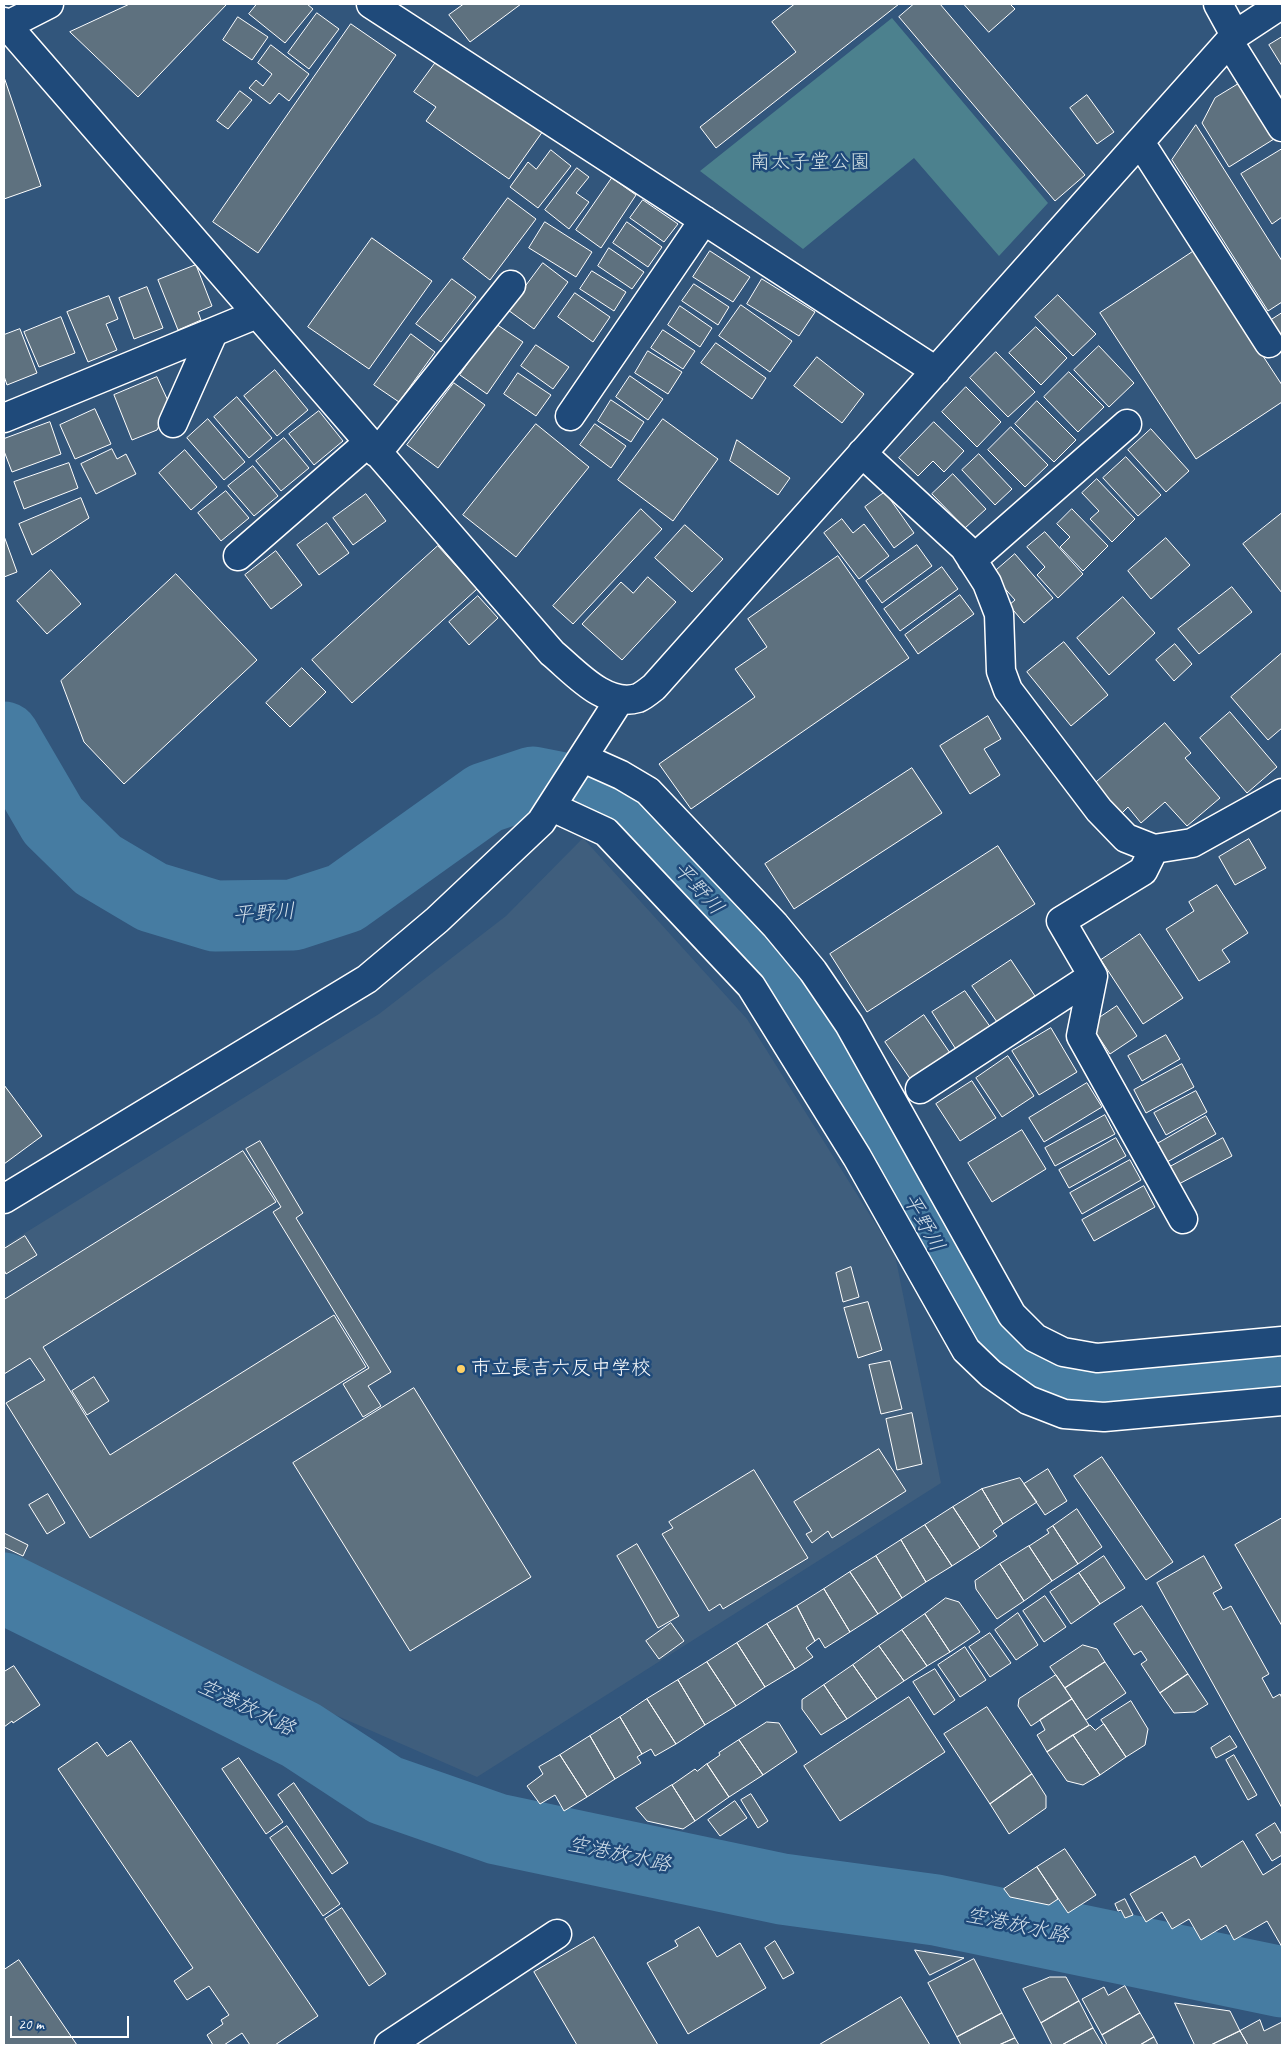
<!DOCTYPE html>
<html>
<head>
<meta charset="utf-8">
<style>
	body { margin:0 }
	#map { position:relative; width:1286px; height:2049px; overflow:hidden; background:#32567c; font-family:Caveat,sans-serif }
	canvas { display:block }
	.frame { position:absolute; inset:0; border:5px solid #fff; pointer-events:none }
	.scale { position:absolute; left:10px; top:2016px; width:119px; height:22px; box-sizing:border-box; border:2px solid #fff; border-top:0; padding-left:6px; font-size:15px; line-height:18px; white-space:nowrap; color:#fff; -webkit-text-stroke:4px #1f4a7a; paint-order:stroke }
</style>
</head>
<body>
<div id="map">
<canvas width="1286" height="2049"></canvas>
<div class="frame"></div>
<div class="scale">20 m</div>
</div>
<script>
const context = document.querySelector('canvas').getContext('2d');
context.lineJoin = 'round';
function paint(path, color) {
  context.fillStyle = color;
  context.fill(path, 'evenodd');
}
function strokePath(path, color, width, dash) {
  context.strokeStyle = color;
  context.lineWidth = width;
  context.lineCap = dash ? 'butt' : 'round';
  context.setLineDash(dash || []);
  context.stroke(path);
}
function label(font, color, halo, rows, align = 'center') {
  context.font = font + ' Caveat,"Klee One",sans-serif';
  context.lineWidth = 5;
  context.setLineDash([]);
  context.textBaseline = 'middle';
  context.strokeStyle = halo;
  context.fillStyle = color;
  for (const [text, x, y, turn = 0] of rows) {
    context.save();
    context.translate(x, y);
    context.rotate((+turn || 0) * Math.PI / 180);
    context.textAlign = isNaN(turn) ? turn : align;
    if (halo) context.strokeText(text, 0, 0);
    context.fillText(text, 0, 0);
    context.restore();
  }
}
paint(new Path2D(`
	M583,838l164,181 148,236 46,228 -464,294 -256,-112 -217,-106v-313l375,-232 127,-98z`), '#3f5e7d');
paint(new Path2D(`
	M892,18l156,185 -49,53 -85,-98 -111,91 -103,-78z`), '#4c818e');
strokePath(new Path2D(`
	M4,737l49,84 45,44 54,32 63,19 78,-1 52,-17 140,-100 48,-16 61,12 34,18 141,156 46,63 171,303 28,31 48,21 52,3 168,-16
	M4,1588l297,147 84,55 112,39 285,60 154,21 346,72`), '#467ca2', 71);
const building = new Path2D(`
	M130,4h97l-89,93 -68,-65z
	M257,4h50l6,5 -28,34 -36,-29z
	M464,4h57l-51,38 -21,-27z
	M795,4h104l-183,144 -16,-21 96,-75 -24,-30z
	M914,4h26l145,171 -30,26 -156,-184z
	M964,4h46l5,5 -26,23z
	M317,13l22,16 -30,40 -21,-16z
	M238,17l30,20 -16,23 -29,-20z
	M351,24l45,31 -138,198 -45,-31z
	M1282,37v29l-13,-21z
	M271,45l38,29 -20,27 -10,-8 -9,11 -21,-16 7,-8 7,6 9,-12 -14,-11z
	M439,58l104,73 -34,48 -83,-58 10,-14 -22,-15z
	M4,77l37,109 -37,13z
	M1240,83l34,56 -45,28 -27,-44 13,-25z
	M240,91l12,9 -24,29 -11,-8z
	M1087,95l27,37 -17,12 -27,-36z
	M1196,125l86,136v41l-14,9 -96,-151z
	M1282,149v68l-10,7 -31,-50z
	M551,150l20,16 -33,42 -28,-21 18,-25 8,7z
	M577,168l12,9 -13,16 13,9 -20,27 -24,-19z
	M612,178l24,17 -35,53 -25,-18z
	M508,198l28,21 -46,61 -27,-21z
	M643,200l35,24 -14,18 -34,-24z
	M545,222l47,30 -16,25 -47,-29z
	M627,222l35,25 -14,20 -35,-24z
	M372,238l60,43 -63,88 -61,-42z
	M609,248l35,24 -12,17 -34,-23z
	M710,251l40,26 -17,25 -40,-25z
	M1194,251l88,134v17l-86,57 -96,-146z
	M543,263l25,19 -34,47 -26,-19z
	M196,265l16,41 -14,6 3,8 -23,10 -20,-50z
	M592,271l34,21 -12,19 -34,-22z
	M452,279l24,18 -35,45 -25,-18z
	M762,279l53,33 -16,24 -52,-32z
	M694,284l35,23 -11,18 -36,-24z
	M147,287l16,41 -29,11 -15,-41z
	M575,293l35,24 -17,25 -35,-25z
	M1058,295l38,39 -23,22 -38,-39z
	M109,296l9,23 -12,5 11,26 -29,12 -21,-50z
	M741,305l51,36 -22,31 -51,-36z
	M680,306l32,22 -12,19 -32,-22z
	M1282,313v32l-14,-23z
	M61,317l14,36 -36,14 -15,-35z
	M496,324l27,18 -36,52 -27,-19z
	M1036,327l31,31 -26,27 -32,-32z
	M20,329l17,44 -30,12 -3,-9v-41z
	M663,330l32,21 -12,18 -32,-21z
	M411,334l24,18 -36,50 -25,-17z
	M716,343l50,35 -14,21 -51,-36z
	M536,345l33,22 -16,22 -32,-23z
	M1099,346l35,37 -25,24 -35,-37z
	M648,351l34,21 -14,22 -33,-21z
	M996,352l39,40 -27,25 -38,-39z
	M817,357l47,37 -22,29 -48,-37z
	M275,370l33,40 -31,26 -33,-40z
	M1069,372l35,35 -26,25 -34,-35z
	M518,373l33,22 -15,21 -32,-22z
	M630,376l33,23 -15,21 -32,-23z
	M157,377l12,26 -12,27 -25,10 -18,-45z
	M454,383l31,22 -47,63 -31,-23z
	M966,387l35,35 -24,25 -35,-35z
	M237,397l35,41 -23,20 -35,-41z
	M611,400l33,22 -13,20 -33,-21z
	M1037,401l39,39 -22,22 -39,-38z
	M95,409l16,35 -36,15 -15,-34z
	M319,411l24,30 -29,24 -25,-31z
	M208,419l37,43 -21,18 -37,-42z
	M663,419l55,40 -45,62 -55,-41z
	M50,422l11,32 -49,18 -8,-21v-12z
	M934,422l30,29 -20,21 -11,-11 -15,15 -19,-18z
	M536,424l53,43 -73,90 -53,-42z
	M595,424l31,22 -15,22 -31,-23z
	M1011,427l37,38 -23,22 -37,-37z
	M1151,429l38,42 -23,21 -38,-42z
	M284,438l25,30 -28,23 -25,-30z
	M737,440l53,38 -12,17 -48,-34z
	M112,449l5,10 9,-5 10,20 -40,20 -15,-30z
	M185,450l32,37 -26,23 -32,-37z
	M979,454l33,35 -17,16 -33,-35z
	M1126,457l35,38 -23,21 -35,-38z
	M69,463l9,25 -54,21 -10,-27z
	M253,466l25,30 -24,20 -26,-30z
	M953,474l33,35 -21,19 -33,-34z
	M1097,479l38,40 -23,23 -22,-23 9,-8 -17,-18z
	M226,491l23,27 -28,23 -23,-28z
	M885,492l29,41 -20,15 -29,-41z
	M366,494l20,27 -33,24 -20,-27z
	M81,498l8,20 -57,37 -13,-31z
	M641,509l21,20 -89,95 -20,-18z
	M1072,509l36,37 -25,25 -23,-24 10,-10 -13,-13z
	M1282,513v80l-39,-49z
	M842,519l11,14 11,-9 25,32 -30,23 -35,-46z
	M327,523l22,30 -30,22 -22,-30z
	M685,525l38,34 -31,33 -37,-34z
	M1045,532l38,42 -25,24 -21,-23 8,-8 -18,-20z
	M4,536l13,36 -13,5z
	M1166,538l24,27 -39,34 -23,-28z
	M917,545l15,21 -50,37 -16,-22z
	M438,546l39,43 -125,114 -40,-43z
	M276,551l26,34 -31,24 -26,-34z
	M1015,554l38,44 -29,25 -15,-18 6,-5 -23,-26z
	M838,556l71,102 -218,151 -32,-45 96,-67 -20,-28 32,-22 -19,-28z
	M942,567l16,22 -58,42 -16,-22z
	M51,570l30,34 -34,30 -30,-33z
	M176,574l81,86 -133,124 -40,-42 -23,-61z
	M648,577l28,25 -54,58 -40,-36 39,-42 12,11z
	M1232,587l20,25 -53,42 -21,-25z
	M960,595l14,19 -56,40 -13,-19z
	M478,596l20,22 -29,27 -20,-23z
	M1123,597l32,36 -46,42 -32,-37z
	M1064,642l44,53 -37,31 -44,-54z
	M1175,644l17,20 -18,17 -18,-21z
	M1282,653v75l-14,12 -37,-43z
	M302,668l24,24 -36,35 -24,-24z
	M1230,712l47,55 -30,26 -47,-55z
	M988,716l13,23 -17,10 16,26 -30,19 -30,-48z
	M1165,723l26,30 -6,5 35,40 -33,28 -22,-24 -24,21 -13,-16 -8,8 -27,-30z
	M912,768l30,45 -148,96 -29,-45z
	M1249,839l17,29 -31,17 -16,-28z
	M998,846l37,58 -168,108 -37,-58z
	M1217,885l31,48 -26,17 8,12 -31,19 -33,-52 28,-18 -5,-9z
	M1140,934l43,64 -40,26 -42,-64z
	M1011,960l24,36 -38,26 -25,-36z
	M965,991l26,37 -34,23 -25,-39z
	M1117,1006l20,30 -27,18 -20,-30z
	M924,1015l26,38 -39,27 -26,-38z
	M1051,1028l26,44 -38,23 -27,-44z
	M1166,1035l14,24 -38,22 -14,-25z
	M1008,1056l26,40 -32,21 -26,-39z
	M1182,1064l12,23 -48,26 -12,-23z
	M972,1081l24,37 -36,23 -24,-37z
	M1087,1083l15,24 -58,35 -15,-24z
	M4,1085l38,51 -38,28z
	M1196,1091l11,21 -41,23 -12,-22z
	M1105,1115l10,19 -60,32 -10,-18z
	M1206,1116l10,18 -49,28 -10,-18z
	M1022,1130l24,39 -54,33 -24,-39z
	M1116,1138l10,18 -57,32 -10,-18z
	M1223,1138l9,18 -55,29 -9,-17z
	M260,1141l43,72 -7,5 95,154 -23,14 13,20 -18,11 -20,-33 26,-16 -96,-156 8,-5 -35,-58z
	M243,1151l33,51 -233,145 67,108 224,-140 32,52 -276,171 -84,-135 39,-23 -15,-22 -26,16v-74z
	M1130,1160l11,20 -59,34 -12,-21z
	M1144,1186l11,21 -61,34 -12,-21z
	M25,1236l12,19 -31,19 -2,-4v-21z
	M851,1267l8,30 -16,5 -7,-29z
	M868,1302l14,48 -24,8 -14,-50z
	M890,1361l12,48 -21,5 -12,-49z
	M94,1377l15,24 -22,14 -15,-24z
	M414,1388l117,189 -121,74 -117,-188z
	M912,1413l10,51 -25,6 -11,-51z
	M879,1449l27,42 -74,47 -4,-7 -16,12 -6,-9 6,-3 -18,-29z
	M1102,1457l71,105 -27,18 -72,-104z
	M1048,1469l19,32 -22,14 -21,-31z
	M754,1470l54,88 -85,51 -3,-5 -11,7 -47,-77 11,-6 -4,-6z
	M1020,1478l17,24 -34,22 -21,-35z
	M982,1489l21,35 -10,7 4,5 -17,12 -27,-41z
	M48,1494l17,29 -18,11 -18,-29z
	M953,1507l27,41 -28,18 -27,-41z
	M1077,1509l25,38 -24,17 -25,-38z
	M1282,1518v108l-47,-81z
	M925,1525l27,41 -26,16 -25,-42z
	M1053,1526l25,38 -26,17 -23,-35 20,-13 -2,-3z
	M4,1533l24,12 -5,11 -19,-9z
	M901,1540l25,42 -24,16 -26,-42z
	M637,1544l42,72 -21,12 -41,-72z
	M1029,1546l23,35 -28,20 -24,-37z
	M876,1556l26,42 -24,16 -28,-42z
	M1104,1556l21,32 -25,16 -21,-31z
	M1204,1556l18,32 -9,5 10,17 8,-4 38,68 -7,4 11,20 7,-4 2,4v110l-125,-225z
	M1000,1564l24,37 -27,18 -21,-30 -1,-8z
	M850,1572l28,42 -28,18 -26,-43z
	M1079,1573l21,31 -29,20 -21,-32z
	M824,1589l26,43 -25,16 -6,-10 -4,3 -18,-35z
	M1045,1596l21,31 -22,15 -21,-31z
	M946,1598l13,4 21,30 -30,20 -25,-38z
	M797,1606l18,35 -9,7 7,9 -18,12 -28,-45z
	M1142,1606l46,68 -28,19 -19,-29 6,-4 -6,-9 -7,4 -20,-31z
	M1018,1613l20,32 -22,15 -21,-30z
	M925,1614l25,38 -23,14 -25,-36z
	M671,1623l13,18 -25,18 -13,-18z
	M767,1624l28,45 -30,18 -28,-44z
	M902,1630l25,36 -23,15 -25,-35z
	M990,1633l21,30 -21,14 -21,-30z
	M737,1643l28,44 -29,19 -29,-44z
	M1083,1645l14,4 8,13 -40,26 -15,-21z
	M879,1646l25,35 -27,18 -24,-34z
	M965,1647l21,33 -26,17 -22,-32z
	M707,1662l29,44 -31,19 -27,-45z
	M1105,1662l21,31 -40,27 -21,-32z
	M853,1665l24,34 -30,20 -23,-34z
	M14,1666l26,39 -27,18 -1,-2 -8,6v-55z
	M935,1669l20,31 -21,15 -21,-33z
	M1188,1674l20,30 -13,8 -21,1 -14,-20z
	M1056,1675l16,24 -41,27 -13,-20 1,-7z
	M678,1680l27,45 -29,19 -29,-45z
	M824,1685l23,34 -26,16 -19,-26v-9z
	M909,1697l36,55 -105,69 -36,-55z
	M647,1699l29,45 -21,12 -4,-7 -9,5 -22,-37z
	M1072,1699l17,26 -42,27 -10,-17 8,-5 -5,-10z
	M1131,1701l17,28 -3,16 -19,12 -25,-37z
	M987,1707l45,67 -42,30 -46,-70z
	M620,1717l22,37 -5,3 4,6 -26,16 -25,-43z
	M767,1722l12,1 18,29 -34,23 -24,-35z
	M1104,1724l22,33 -26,18 -27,-40 17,-10 5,5z
	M1073,1735l27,40 -17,10 -16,-4 -20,-29z
	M590,1736l25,43 -28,18 -27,-42z
	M1230,1736l7,11 -21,11 -5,-10z
	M739,1740l24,35 -34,22 -22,-33 13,-9 -1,-2z
	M131,1741l187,275 -43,29h-25l-8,-12 -18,12h-11l-6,-10 16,-11 -2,-4 8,-5 -20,-29 -22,14 -13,-19 19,-13 -135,-199 39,-27 10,14z
	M560,1755l27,42 -23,14 -9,-16 -15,9 -13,-18 16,-12 -4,-7z
	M1234,1755l23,40 -9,5 -22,-40z
	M239,1758l44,64 -17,12 -44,-65z
	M707,1764l22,33 -34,24 -23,-36 23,-16 2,2z
	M1032,1774l14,22v12l-37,26 -19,-30z
	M294,1783l54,80 -16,11 -54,-79z
	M672,1785l23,36 -12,8 -36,-8 -11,-13z
	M751,1794l17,27 -10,7 -17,-28z
	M735,1801l12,17 -27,18 -12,-16z
	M1275,1823l7,12v20l-10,6 -16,-26z
	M287,1826l53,78 -17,12 -53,-78z
	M1243,1841l20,34 19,-12v84l-15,-26 -33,19 -8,-15 -25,15 -12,-21 -17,10 -10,-17 -16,10 -16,-28 65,-38 6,11z
	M1065,1849l31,46 -28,18 -31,-46z
	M1037,1867l21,32 -9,6 -39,-8 -6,-8z
	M1125,1899l8,16 -8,3 -4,-8 -3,1 -3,-7z
	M342,1908l44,66 -17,12 -44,-67z
	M699,1927l18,30 23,-14 26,45 -78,46 -41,-71 31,-17 -3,-5z
	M594,1937l64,108h-81l-43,-73z
	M775,1941l19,32 -11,6 -18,-31z
	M915,1950l49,8 -34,17z
	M974,1959l28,54 -45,24 -29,-54z
	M19,1960l58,85h-73v-75z
	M1050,1977h16l13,24 -38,22 -18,-34z
	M1125,1986l15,27 -38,22 -20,-36 22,-12 4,8z
	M901,1997l29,48h-111z
	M1079,2001l14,27 -31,17h-10l-11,-22z
	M1175,2003l55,8 10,20 -29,14h-16z
	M1002,2013l13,25 -16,7h-38l-4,-8z
	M1140,2013l14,24 -14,8h-33l-5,-10z
	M1260,2020l4,11 18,-9v23h-34l-8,-14z
	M1093,2028l10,17h-41z
	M1240,2031l8,14h-37z
	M1154,2037l4,8h-18z
	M1015,2038l4,7h-20z`);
paint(building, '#5e717f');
strokePath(building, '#fff', 1);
const minor = new Path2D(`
	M371,4l565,367
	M1218,4l17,31
	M4,22l548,631c22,18 53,55 86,45 5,-2 11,-7 16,-11l581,-652 47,-31
	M4,27l45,-23
	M1229,42l53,85
	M1140,142l129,201
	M570,416l134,-196
	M4,418l253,-104
	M173,423l40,-90
	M377,453l134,-168
	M862,453l102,94 23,36 12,31 2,57 7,19 91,120 27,28 28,11 38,-6 90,-50
	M238,556l131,-114
	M972,560l155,-136
	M583,758l38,17 27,16 127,134 38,46 36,53 163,291 23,23 28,14 34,6 185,-17
	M552,807l54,25 145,154 106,171 109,193 25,24 37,26 36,14 40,3 178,-16
	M1154,849l-11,22 -82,50 32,55 -12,60 102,183
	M920,1089l173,-113
	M4,1199l363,-220 70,-59 104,-98 79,-123
	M389,2045l168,-111`);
strokePath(minor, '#fff', 31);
strokePath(minor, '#1f4a7a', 28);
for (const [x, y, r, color] of [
	[461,1369,5,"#ffd166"]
]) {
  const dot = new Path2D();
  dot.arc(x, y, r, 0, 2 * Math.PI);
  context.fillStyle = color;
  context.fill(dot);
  strokePath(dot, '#1f4a7a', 2);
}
label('20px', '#d2e0e3', '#1f4a7a', [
	["南太子堂公園",810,163]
]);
label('20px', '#fff', '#1f4a7a', [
	["市立長吉六反中学校",471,1369]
], 'left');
label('italic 21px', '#d1dee8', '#1f4a7a', [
	["平野川",698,889,48],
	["平野川",264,914,-4],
	["平野川",923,1223,61],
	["空港放水路",246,1708,26],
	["空港放水路",619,1855,12],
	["空港放水路",1017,1926,12]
]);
</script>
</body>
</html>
